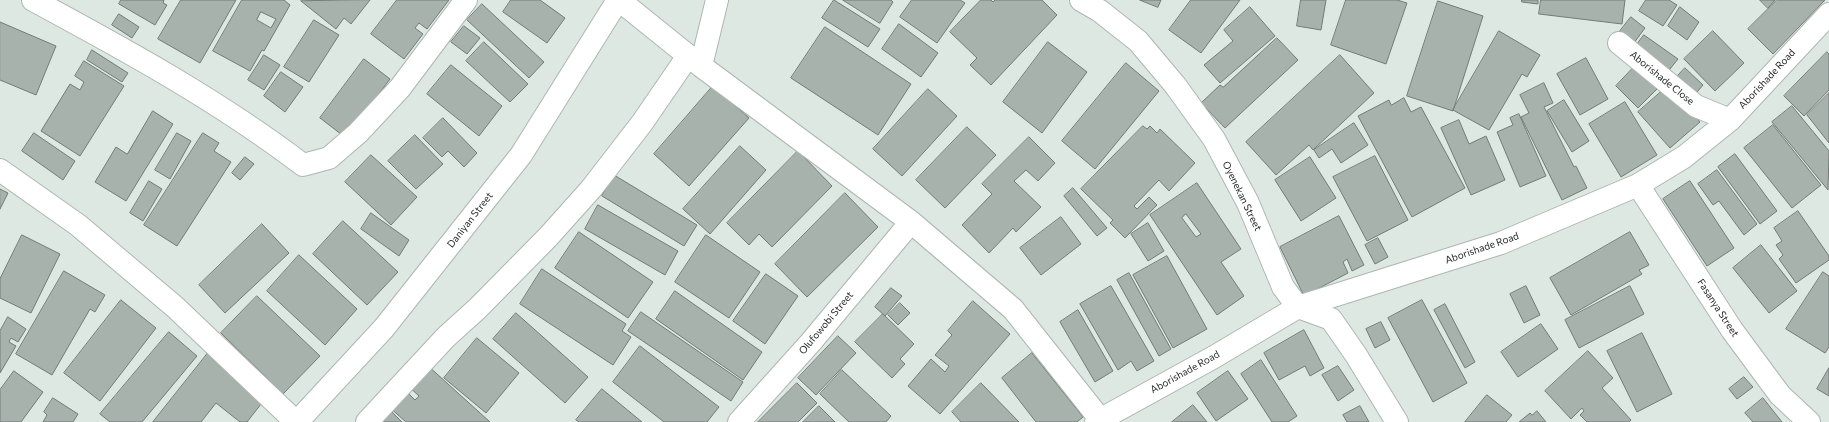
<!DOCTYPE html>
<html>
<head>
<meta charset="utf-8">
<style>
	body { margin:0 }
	canvas { display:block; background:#dee8e3 }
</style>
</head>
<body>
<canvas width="1829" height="422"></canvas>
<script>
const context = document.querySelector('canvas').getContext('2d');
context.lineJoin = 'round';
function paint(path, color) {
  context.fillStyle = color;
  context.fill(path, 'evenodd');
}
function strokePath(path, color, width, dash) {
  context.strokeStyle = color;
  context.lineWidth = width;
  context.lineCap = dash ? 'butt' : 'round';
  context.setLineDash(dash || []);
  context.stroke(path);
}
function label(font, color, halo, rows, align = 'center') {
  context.font = font + ' Commissioner,sans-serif';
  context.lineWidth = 3;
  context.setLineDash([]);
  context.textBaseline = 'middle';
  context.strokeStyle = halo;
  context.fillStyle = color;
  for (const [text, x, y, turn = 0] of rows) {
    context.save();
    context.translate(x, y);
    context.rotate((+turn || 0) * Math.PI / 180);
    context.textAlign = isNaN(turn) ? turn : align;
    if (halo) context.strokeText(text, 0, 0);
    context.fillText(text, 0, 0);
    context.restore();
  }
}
const building = new Path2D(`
	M121,0h43l-1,3 4,2 -12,20 -36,-21z
	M181,0h55l-36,63 -42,-24z
	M242,0h42l6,5 -26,46 -2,-1 -12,21 -37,-20zM261,12l15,7 -5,9 -14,-8z
	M370,0l-19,24 -7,-6 -8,11 -35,-28z
	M397,0h52l-22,29 -8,-6 -4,5 8,6 -19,25 -33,-25z
	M511,0h29l25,18 -18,25 -44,-31z
	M834,0l46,29 -12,18 -46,-29z
	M843,0h48l2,2 -13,21z
	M912,0h48l5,3 -28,40 -37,-26z
	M981,0h10l2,2 2,-2h47l15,15 -66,70 -21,-20 7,-7 -27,-26z
	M1140,0h21l-3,7z
	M1191,0h49l-39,53 -32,-23z
	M1301,0h25l-5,30 -24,-4z
	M1346,0h51l10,3 -21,61 -55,-19z
	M1522,0h16v4l-16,-2z
	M1541,0h84l-3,24 -83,-10z
	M1646,0h23l8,5 -14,21 -24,-15z
	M1760,0h15l-7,8z
	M1777,0h48l-52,54 -25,-25z
	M1438,1l45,15 -30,95 -46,-15z
	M482,4l62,58 -15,16 -62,-58z
	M1250,7l25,29 -55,47 -16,-18 29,-24 -9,-11z
	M1680,7l19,15 -12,18 -19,-14z
	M119,14l20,13 -7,11 -20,-13z
	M1631,17l14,11 -14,19 -14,-12z
	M314,20l25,15 -30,47 -25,-15z
	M0,22l56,24 -20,49 -36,-15z
	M899,24l39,29 -17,24 -39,-28z
	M464,26l16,12 -13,16 -16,-12z
	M825,27l86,57 -33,51 -87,-57z
	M1499,31l41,24 -13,22 -5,-3 -33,56 -36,-20z
	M1713,31l31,32 -29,28 -31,-32z
	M1644,35l34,24 -12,15 -33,-24z
	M1277,38l21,22 -73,68 -24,-25 19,-18 3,2z
	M484,42l44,42 -18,18 -44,-41z
	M1048,42l39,30 -45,61 -39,-31z
	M92,50l36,23 -6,9 -35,-22z
	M1827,52l2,2v36l-25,26 -20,-20z
	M264,55l16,10 -16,25 -16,-10z
	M1340,55l34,38 -61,57 -4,-5 -33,30 -30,-33z
	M1586,58l22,41 -28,16 -23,-41z
	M364,59l26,20 -44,59 -26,-20z
	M84,61l40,25 -44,70 -39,-25 29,-47 10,6 4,-8 -9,-6z
	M1126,63l33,28 -64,78 -33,-28z
	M451,65l51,41 -23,30 -52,-42z
	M1635,66l22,23 -19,19 -22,-22z
	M1685,68l18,17 -10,12 -18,-18z
	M281,72l22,15 -18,25 -21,-16z
	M1544,83l9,20 -9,4 30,60 2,-1 11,22 -25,12 -41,-83 8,-4 -9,-18z
	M1669,85l31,37 -30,26 -32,-36z
	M713,86l36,32 -60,68 -35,-32z
	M928,89l29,27 -55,60 -29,-27z
	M1829,93v50l-22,-28z
	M1404,98l7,14 10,-5 44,81 -53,29 -54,-101 31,-16 2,5z
	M1564,100l25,41 -17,11 -25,-41z
	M1625,102l32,53 -36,22 -32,-53z
	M1792,106l37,45 -1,39 -56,-68z
	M153,111l20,13 -47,77 -31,-19 21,-35 11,7z
	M1519,114l27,62 -26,11 -23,-55 16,-7 -3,-7z
	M443,118l34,35 -13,14 -16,-16 -6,6 -19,-19z
	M1459,120l10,24 17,-8 19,44 -34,15 -30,-67z
	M1354,123l14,22 -27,18 -9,-14 -13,9 -5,-8z
	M1773,125l48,60 -29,23 -48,-60z
	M1143,126l4,3 3,-3 7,7 3,-4 35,34 -26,28 -10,-11 -25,26 3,3 12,-12 8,8 -32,33 -15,-15 3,-3 -32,-31z
	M967,127l29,28 -51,53 -29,-28z
	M34,133l41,28 -12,19 -41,-29z
	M177,133l14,8 -21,38 -15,-9z
	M203,133l16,10 -5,8 17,11 -54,84 -33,-21z
	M415,135l28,29 -27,25 -28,-28z
	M1029,137l26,26 -17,18 -12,-11 -12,11 27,26 -25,25 -3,-4 -24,25 -27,-28 30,-31 -10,-10z
	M740,146l26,24 -56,64 -27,-25z
	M798,151l34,35 -60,61 -13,-13 -10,11 -22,-22z
	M1735,154l42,57 -17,13 -42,-57z
	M371,155l46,42 -26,28 -46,-43z
	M1375,156l33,64 -41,21 -34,-64z
	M245,157l9,7 -14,16 -8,-7z
	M1310,157l26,41 -35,23 -26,-41z
	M1717,170l40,54 -13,11 -25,-34 -6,4 -15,-21z
	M614,175l83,50 -13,21 -82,-50z
	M149,181l13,8 -19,32 -13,-8z
	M1690,181l44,67 -27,18 -44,-67z
	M1197,183l44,66 -20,13 23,34 -27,19 -67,-100zM1186,214l15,20 -5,3 -14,-19z
	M1073,188l34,40 -10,8 -33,-40z
	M0,189l8,4 -8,16z
	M845,193l33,34 -71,70 -32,-33z
	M598,205l80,46 -13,24 -80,-46z
	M1798,211l31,45v4l-33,23 -17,-24 4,-4 -7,-10 6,-4 -8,-13z
	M371,213l38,27 -10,16 -38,-27z
	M1339,216l25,49 -12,6 -5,-12 -4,3 5,11 -44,23 -24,-49z
	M1061,217l20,27 -40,31 -21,-27z
	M343,221l55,51 -31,33 -54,-51z
	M1148,223l16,28 -16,10 -17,-27z
	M262,224l27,29 -64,60 -26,-28z
	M579,232l74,50 -25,36 -73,-50z
	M1630,232l19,33 -10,5 3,4 -71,41 -21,-37z
	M22,235l38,19 -29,59 -31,-15v-19z
	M706,235l54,37 -31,46 -54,-36z
	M1378,238l10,19 -13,7 -10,-19z
	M1761,245l36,46 -28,22 -36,-45z
	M299,255l58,54 -32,36 -58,-54z
	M1167,256l40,73 -34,19 -40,-73z
	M542,269l84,55 -4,7 9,6 -18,28 -93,-61z
	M64,271l41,24 -10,17 -5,-3 -38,66 -36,-21z
	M1823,272l6,4v71l-4,6 -39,-24z
	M1129,273l42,76 -12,7 -42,-76z
	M766,274l32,22 -33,48 -32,-23z
	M1111,286l43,75 -17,10 -6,-10 -13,9 -38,-66z
	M1526,286l14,29 -16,8 -14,-29z
	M1630,286l14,28 -65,34 -14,-28z
	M891,288l11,8 -17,20 -10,-9z
	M675,291l87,61 -19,28 -87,-61z
	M257,296l63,60 -37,38 -62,-61z
	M121,300l35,28 -56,73 -36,-28z
	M1422,300l45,83 -34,19 -45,-84z
	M973,301l37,33 -70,80 -32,-28 23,-27 14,13 4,-6 -14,-11 17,-20 -4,-4z
	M900,303l10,10 -12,12 -10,-10z
	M1445,304l30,58 -10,6 -31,-58z
	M1078,310l35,61 -18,11 -35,-60z
	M641,312l102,70 -12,19 -103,-70z
	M516,313l72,64 -23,26 -72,-64z
	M883,314l31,30 -14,15 5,5 -13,14 -37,-36z
	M8,317l18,12 -8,13 -7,-4 -2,4 7,4 -16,27v-42z
	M1381,322l9,18 -15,8 -9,-19z
	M1541,324l17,25 -40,28 -17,-25z
	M1304,330l20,38 -14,8 -5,-10 -26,14 -15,-27z
	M169,332l28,24 -55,66h-32l-10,-8z
	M1642,333l30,61 -35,18 -30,-61z
	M838,336l18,17 -40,42 -18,-17z
	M477,338l42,35 -33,40 -42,-35z
	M640,346l79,61 -12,15h-43l-51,-40z
	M1588,351l25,27 -11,10 29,32 -2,2h-42l-7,-7 4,-4 -2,-3 -11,11 -26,-28z
	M208,353l57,46 -18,23h-7l-24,-19 -15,19h-48z
	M1032,353l51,64 -6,5h-41l-34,-44z
	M1261,360l36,56 -9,6h-16l-31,-48z
	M426,364l64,58h-84l-18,-16 16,-17 11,11 4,-4 -12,-11z
	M1338,366l16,24 -16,11 -16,-26z
	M1829,368v28l-12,-7z
	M842,370l49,46 -5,6h-37l-29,-28z
	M14,371l29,21 -22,30h-21v-32z
	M1228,371l20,28 -32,22 -19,-28z
	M1744,377l9,10 -16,12 -8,-10z
	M797,383l20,20 -19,19h-40z
	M981,383l38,39h-58l-9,-10z
	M602,389l40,33h-63l-3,-2z
	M1487,395l25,20 -6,7h-41z
	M53,398l25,16 -5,8h-30l4,-7 -3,-3z
	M1763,398l19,24h-29l-8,-9z
	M1193,405l14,17h-35z
	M819,406l16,16h-32z
	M1360,406l9,16h-22l-4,-7z
	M390,410l12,12h-23z
	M1537,411l9,11h-27l11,-9 2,2z`);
paint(building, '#a8b2ad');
strokePath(building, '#727b77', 1);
const street = new Path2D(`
	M33,0c93,50 186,101 270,165l26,-7 29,-25 42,-45 66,-88
	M619,0l82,66 210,156 102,87 87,110
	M1081,0l19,11 38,30 37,44 39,54 34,64 35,84 15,20 33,12 25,36 41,67
	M1619,43l77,63 34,14
	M701,66l16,-66
	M0,170l78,55 97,82 121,115
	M1638,185l94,145 48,65 29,27
	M297,422l87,-94 137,-173 97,-155
	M367,422l79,-85 31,-28 71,-72 43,-48 51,-66 46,-67
	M739,422l72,-80 100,-120
	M1096,422l118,-65 84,-50 203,-64 137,-58 46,-28 46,-37 99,-106`);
strokePath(street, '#adb7b2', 24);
strokePath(street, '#fff', 22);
label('10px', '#252927', '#fff', [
	["Aborishade Close",1662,78,39],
	["Aborishade Road",1767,79,-47],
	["Oyenekan Street",1242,196,64],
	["Daniyan Street",470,220,-52],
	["Aborishade Road",1482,248,-19],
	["Fasanya Street",1718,308,57],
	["Olufowobi Street",826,323,-50],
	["Aborishade Road",1185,372,-29]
]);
</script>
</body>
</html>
